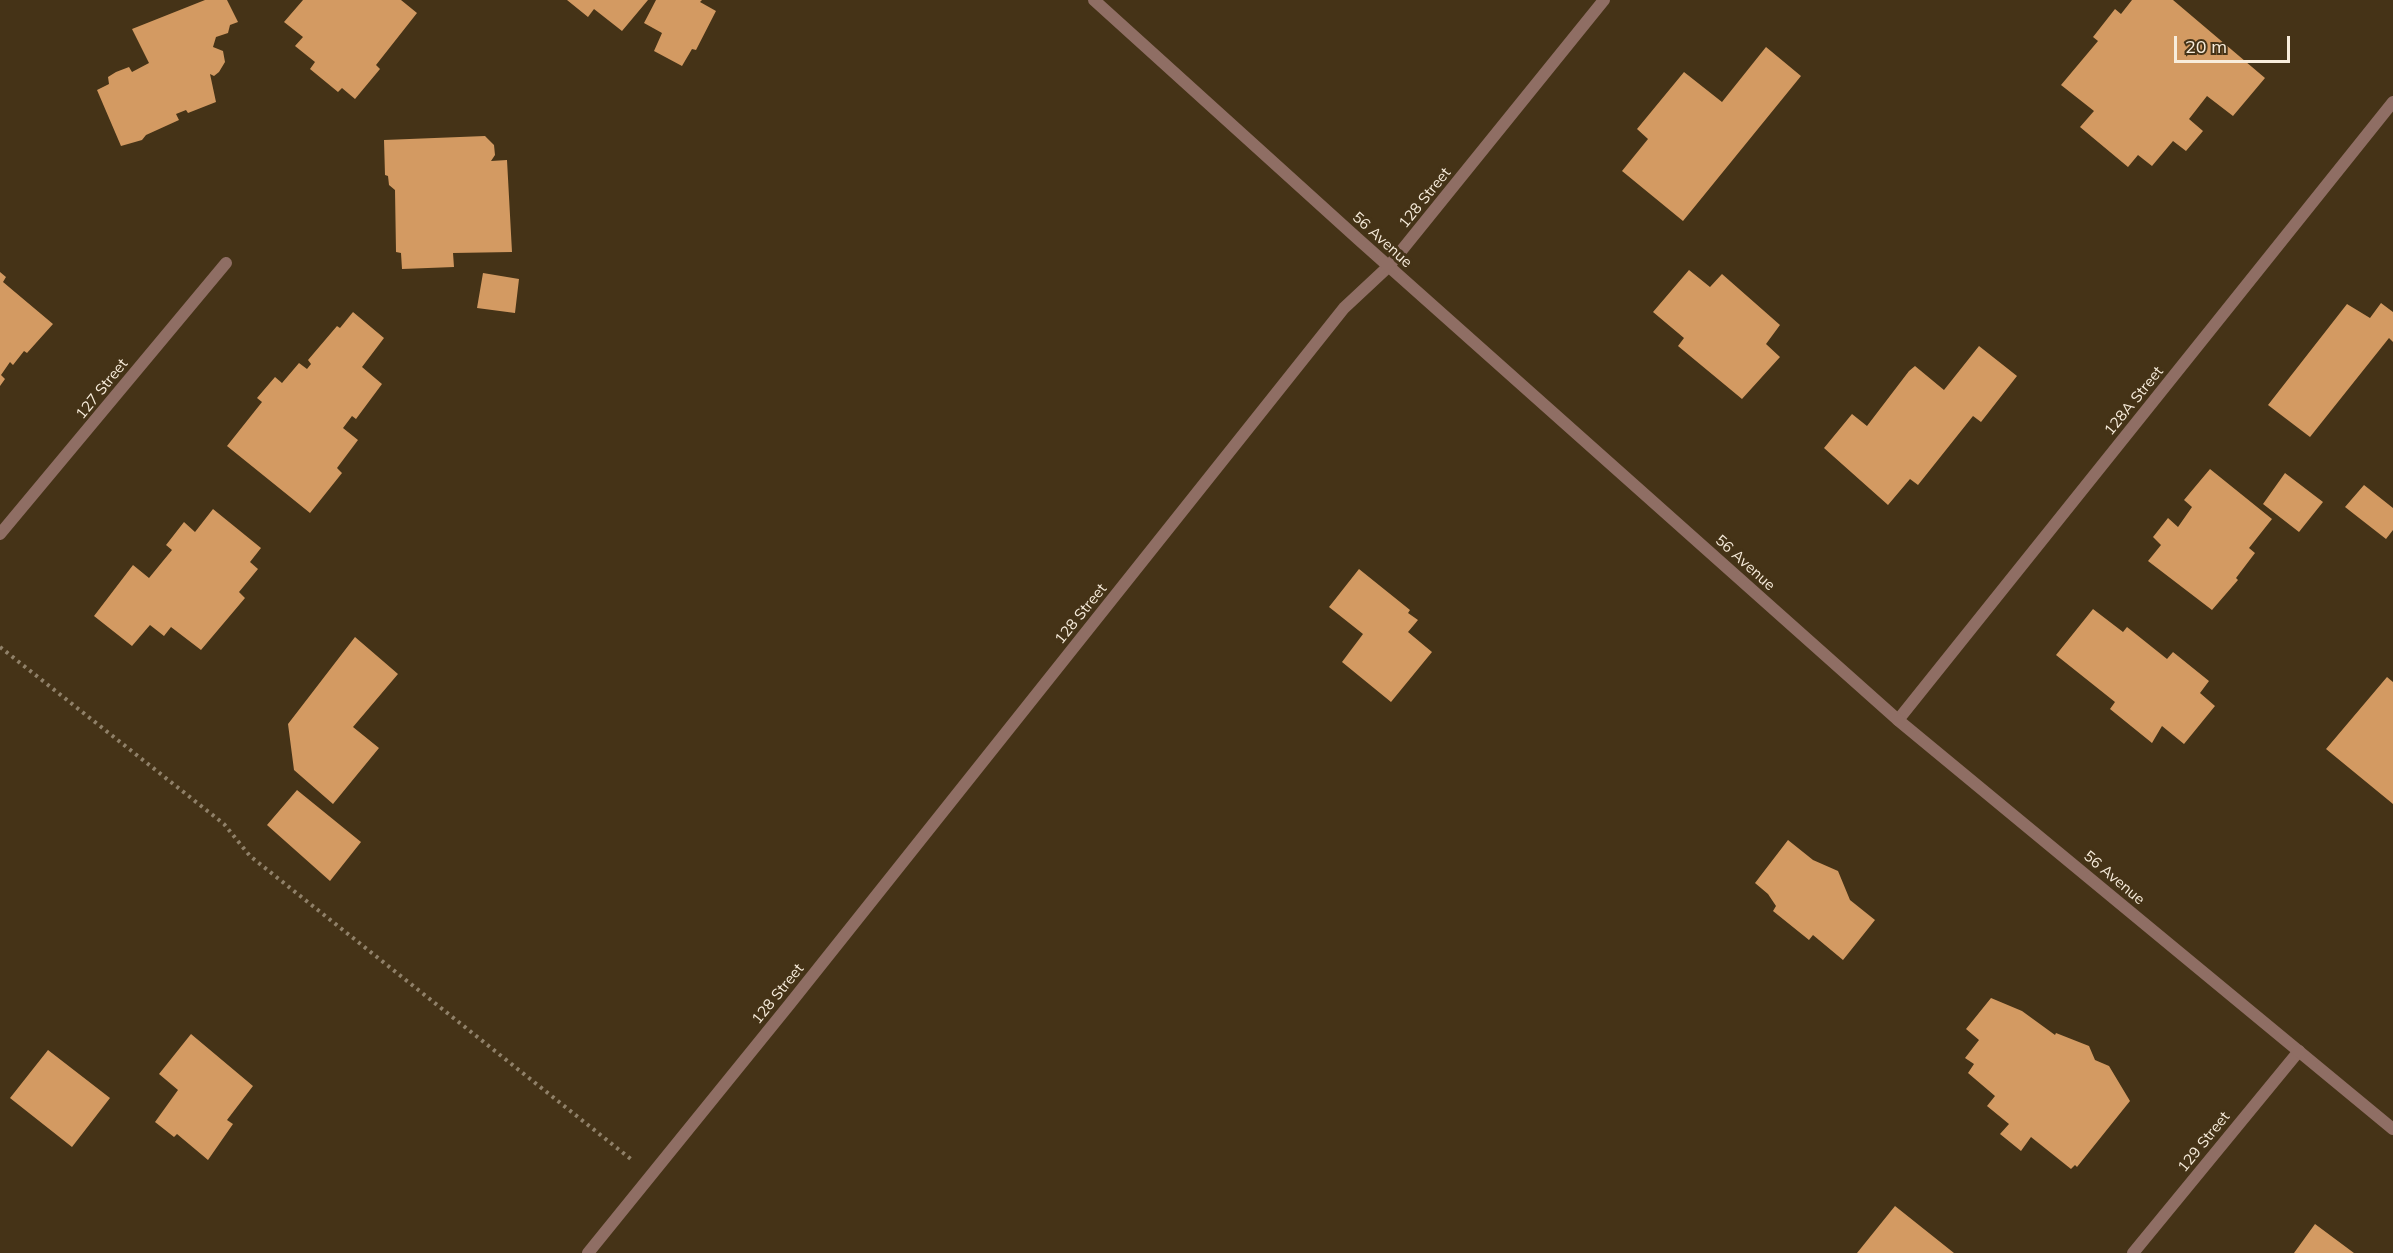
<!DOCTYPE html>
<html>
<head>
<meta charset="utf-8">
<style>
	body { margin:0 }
	#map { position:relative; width:2393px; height:1253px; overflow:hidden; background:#453317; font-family:Mulish,sans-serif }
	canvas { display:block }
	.scale { position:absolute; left:2174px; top:36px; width:116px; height:27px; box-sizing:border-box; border:3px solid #f8eddc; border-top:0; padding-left:8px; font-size:18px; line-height:21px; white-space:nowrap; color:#f8eddc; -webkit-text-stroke:4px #453317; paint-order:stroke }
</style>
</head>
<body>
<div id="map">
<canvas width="2393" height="1253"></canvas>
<div class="scale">20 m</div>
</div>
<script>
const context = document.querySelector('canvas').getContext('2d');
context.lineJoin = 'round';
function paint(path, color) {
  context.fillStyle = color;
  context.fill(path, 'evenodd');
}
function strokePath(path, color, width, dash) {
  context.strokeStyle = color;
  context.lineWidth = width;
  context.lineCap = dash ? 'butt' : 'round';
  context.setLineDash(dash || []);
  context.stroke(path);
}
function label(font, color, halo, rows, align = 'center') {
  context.font = font + ' Mulish,sans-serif';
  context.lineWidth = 6;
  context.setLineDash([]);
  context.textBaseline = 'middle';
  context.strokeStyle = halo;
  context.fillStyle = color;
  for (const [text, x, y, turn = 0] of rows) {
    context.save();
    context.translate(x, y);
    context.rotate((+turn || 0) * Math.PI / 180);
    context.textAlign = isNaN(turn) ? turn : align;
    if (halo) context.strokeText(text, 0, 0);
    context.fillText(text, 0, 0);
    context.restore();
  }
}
paint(new Path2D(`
	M205,0h22l11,22 -8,3 -2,8 -12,4 -3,10 10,4 2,11 -6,10 -5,4 -4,-2 6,28 -28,11 -2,-3 -10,4 3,6 -33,15 -4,5 -21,6 -24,-56 12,-6 -1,-7 8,-5 13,-5 3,5 17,-9 -17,-34z
	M303,0h98l16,13 -41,52 4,4 -25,30 -13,-11 -4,4 -28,-23 5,-7 -20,-16 8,-9 -19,-15z
	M567,0h81l-26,31 -28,-22 -6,8z
	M656,0h46l-2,2 16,9 -20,39 -4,-1 -10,17 -28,-15 8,-18 -18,-10z
	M2132,0h41l92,78 -32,38 -26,-20 -18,23 14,12 -17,20 -13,-10 -21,25 -14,-11 -10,12 -48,-40 14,-16 -33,-26 37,-44 -5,-4 22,-28 6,5z
	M1766,47l35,29 -118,145 -61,-50 26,-32 -11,-10 47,-57 38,30z
	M485,136l9,9 1,10 -4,6 16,-1 5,92 -59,1 1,14 -52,2 -1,-16 -5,-1 -1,-62 -6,-5 -1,-9 -3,-1 -1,-35z
	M1689,270l21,17 12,-13 58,51 -14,19 14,13 -38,42 -64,-53 6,-8 -31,-26z
	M0,272l6,5 -3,5 50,42 -26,29 -3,-2 -11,14 -3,-3 -9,13 4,4 -5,7z
	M483,273l36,6 -4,34 -38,-5z
	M2381,303l12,9v30l-4,-4 -79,99 -42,-32 79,-101 23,14z
	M353,312l31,26 -22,29 20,17 -26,35 -4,-3 -9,12 15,12 -21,28 5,5 -32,40 -83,-67 35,-44 -5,-4 18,-21 7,6 17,-20 8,6 4,-5 -3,-4 29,-34 3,2z
	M1979,346l38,30 -36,46 -8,-6 -55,69 -8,-6 -22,26 -64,-57 28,-34 15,12 42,-55 6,-5 29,24z
	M2210,469l62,50 -23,29 6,5 -19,25 2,2 -26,30 -64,-49 13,-16 -8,-8 15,-19 10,9 14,-20 -8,-7z
	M2285,473l38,29 -24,30 -36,-28z
	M2364,485l29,23v22l-7,9 -41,-32z
	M213,509l48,39 -11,14 8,7 -19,23 6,6 -44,52 -30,-23 -7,9 -14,-11 -18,21 -38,-30 39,-51 16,13 23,-28 -6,-5 18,-23 11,10z
	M1359,569l51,41 -2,3 10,7 -10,12 24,20 -41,50 -49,-40 21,-28 -34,-27z
	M2093,609l30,23 4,-5 40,32 6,-7 36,29 -9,12 15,13 -31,38 -22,-18 -10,17 -42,-34 5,-7 -59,-47z
	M355,637l43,37 -45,53 26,21 -46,56 -39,-34 -6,-46z
	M2387,677l6,5v122l-67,-55z
	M297,790l64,52 -31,39 -63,-56z
	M1788,840l25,20 25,11 12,29 25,20 -32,40 -30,-25 -4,5 -36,-29 3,-5 -8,-12 -13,-11z
	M1991,998l31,13 33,24 1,-2 33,13 6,14 14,6 21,35 -53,66 -2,-2 -4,4 -40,-32 -10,14 -21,-17 9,-10 -22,-18 8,-10 -27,-23 6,-9 -9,-6 14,-18 -13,-11z
	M191,1034l62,52 -26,34 6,4 -25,36 -31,-26 -3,3 -19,-15 23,-32 -19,-16z
	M48,1050l62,48 -38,49 -62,-49z
	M1895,1206l59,47h-97z
	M2315,1224l39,29h-60z`), '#d39a62');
strokePath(new Path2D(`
	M0,647l224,177 26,32 382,304`), '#908169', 4, [3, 4.5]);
strokePath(new Path2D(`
	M0,534l226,-271
	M1898,720l495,-618
	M588,1253l201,-248 555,-697 45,-42
	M2133,1253l166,-202`), '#8f6e64', 12);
strokePath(new Path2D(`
	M1094,0l264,239 540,481 495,409
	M1389,266l215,-266`), '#8f6e64', 12);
label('15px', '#f8eddc', '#453317', [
	["128 Street",1425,198,-51],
	["56 Avenue",1382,240,42],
	["127 Street",102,389,-51],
	["128A Street",2134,401,-51],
	["56 Avenue",1745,563,42],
	["128 Street",1081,614,-51],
	["56 Avenue",2114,878,40],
	["128 Street",778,994,-51],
	["129 Street",2204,1142,-51]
]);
</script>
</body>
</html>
